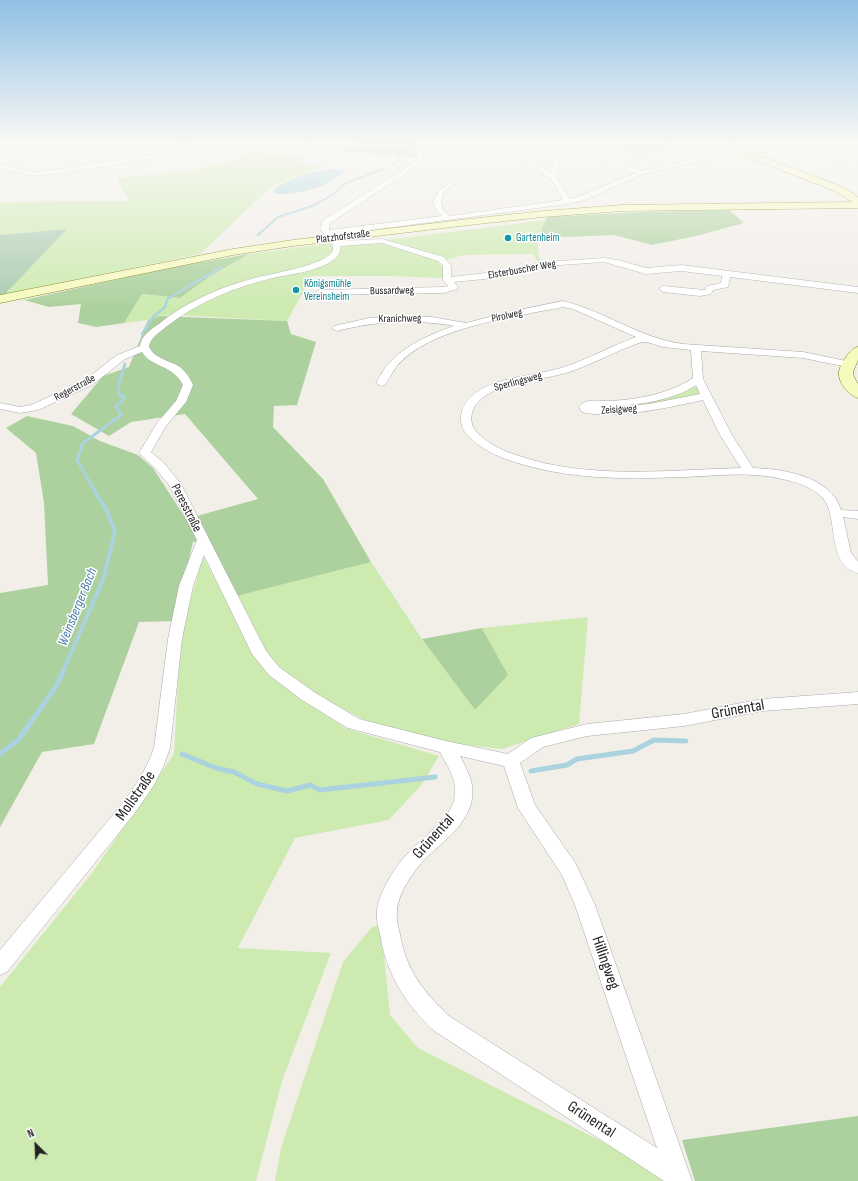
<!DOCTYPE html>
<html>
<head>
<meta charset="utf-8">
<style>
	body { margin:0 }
	#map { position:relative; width:858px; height:1181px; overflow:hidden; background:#f2efe9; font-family:"Sofia Sans Condensed",sans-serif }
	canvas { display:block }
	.north { position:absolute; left:16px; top:1125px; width:40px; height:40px; -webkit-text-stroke:3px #fff; paint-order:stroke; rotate:336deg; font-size:11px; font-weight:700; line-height:16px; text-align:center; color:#222 }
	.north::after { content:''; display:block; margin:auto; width:14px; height:18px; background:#222; clip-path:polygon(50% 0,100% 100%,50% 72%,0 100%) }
</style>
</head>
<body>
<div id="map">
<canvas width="858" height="1181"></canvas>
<div class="north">N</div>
</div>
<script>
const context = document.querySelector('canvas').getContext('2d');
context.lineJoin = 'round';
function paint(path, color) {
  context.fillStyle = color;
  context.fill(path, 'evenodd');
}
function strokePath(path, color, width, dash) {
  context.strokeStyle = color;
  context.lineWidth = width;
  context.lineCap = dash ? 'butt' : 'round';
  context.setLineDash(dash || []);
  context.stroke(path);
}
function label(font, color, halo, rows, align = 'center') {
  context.font = font + ' "Sofia Sans Condensed",sans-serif';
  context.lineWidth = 3;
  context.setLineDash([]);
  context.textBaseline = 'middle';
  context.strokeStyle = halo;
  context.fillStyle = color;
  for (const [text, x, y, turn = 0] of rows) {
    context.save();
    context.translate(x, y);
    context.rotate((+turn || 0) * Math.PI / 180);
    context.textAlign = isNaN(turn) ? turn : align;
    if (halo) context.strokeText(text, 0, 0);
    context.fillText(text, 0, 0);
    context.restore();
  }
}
paint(new Path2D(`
	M627,143h44l11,3 -42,12 -25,-10z
	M251,152l44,2 -2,2 11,1 -8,6 29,4 -52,18 -73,69 -195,40 61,-65 -66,6v-33l130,-1 -14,-23c45,-5 94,-6 135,-26z
	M546,220c-7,16 -12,27 -4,43h-4l-5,-9 -69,1 -22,6 3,16 -3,1 -53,-2h-77l-25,45 -112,-6 -16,1 -11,4 -24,3 18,-29 38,4 32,-23 37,-21 81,-11 14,2z
	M697,386l4,8 -67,13 -32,1 83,-17z
	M203,556l51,98 40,40 51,34 94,28 -17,28 -33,36 -94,18 -57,110 93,5 -49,128 -26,100h-256v-194l92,-114 82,-119 6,-108 4,-23z
	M371,562l51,77 53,71 27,-46 -20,-36 106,-11 -9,107 -77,25 -53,-6 -79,-20 -59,-31 -31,-23 -17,-19 -26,-54z
	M381,925l9,90 28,33 226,115 19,18h-388l6,-33 62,-186 29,-35z`), '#cdebb0');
paint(new Path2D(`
	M354,143h61l-2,7 4,7c-14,1 -20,-2 -32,-3 -15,-1 -28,1 -42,-4z
	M729,210l15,13 -48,13 -44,9 -38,-10 -76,3 9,-21 94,-5z
	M249,254l-37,21 -32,23 -38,-4 -18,29 -28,4 -18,-4 3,-19 -32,3 -25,-7 145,-32z
	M159,316l128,5 4,13 25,8 -19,63 -23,1 -1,21 50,52 48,83 -134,34 -28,-56 -16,2 -18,79 -36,1 -45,122 -52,8 -42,75v-234l48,-8 -4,-82 -8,-50 -30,-25 21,-12 46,10 27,15 38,14 15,13 33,51 72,-20 -73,-85 -54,8 -22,14 -38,-22 32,-38 26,-9 19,-47z
	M482,628l26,47 -33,35 -53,-71z
	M858,1116v65h-163l-13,-41z`), '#add19e');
paint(new Path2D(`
	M67,229l-62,65 -5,1v-60z`), '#aacbaf');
paint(new Path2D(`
	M334,169h8l3,3c-20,15 -44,23 -69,22l-3,-4c14,-11 43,-20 61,-21z`), '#aad3df');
strokePath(new Path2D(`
	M393,165l6,-4 2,-18
	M259,234l19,-17 37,-12 20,-12 11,-10 37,-14`), '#aad3df', 2);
strokePath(new Path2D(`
	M258,235l2,-2
	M142,334l11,-17 12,-10 2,-8 55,-32`), '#aad3df', 2.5);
strokePath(new Path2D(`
	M95,491l-18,-31 6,-17 38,-28 -5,-9 9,-8 -6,-4 -1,-7 7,-23`), '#aad3df', 3);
strokePath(new Path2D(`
	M63,671l40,-91 12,-48 -8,-21 -13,-21`), '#aad3df', 4);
strokePath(new Path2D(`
	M0,754l19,-15 38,-54 7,-15
	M182,754l34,14 18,4 23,12 30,7 23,-6 10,5 115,-13
	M531,771l36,-6 10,-6 56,-8 21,-11 32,1`), '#aad3df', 5);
const street = new Path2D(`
	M141,143h29l133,9 10,-9h7l-15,13 -106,-7 -11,4 -133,21 -23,2 -32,-8v-4l32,8 23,-2 135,-22 -46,-3z
	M418,143h6l-4,7 4,11 -1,1 -94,62v6l113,-14 -6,-6 -3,-8 6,-12 15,-10 3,2 -13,10 -3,10 2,7 7,7 113,-16 -12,-21 -30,-21 -14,-15h6l12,13 26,17c2,-16 5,-20 21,-24l-1,-6h6l1,6 11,2 53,20 94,-23 31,-5h13l-137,31 -58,26 -17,4 -235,31 5,6 44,-2 62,18 7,9v11l43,-5 51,-10 59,-4 14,2 28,8 35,-3 177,22v6l-128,-16 -2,10 -15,3 -2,4 -11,2 -37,-4 -4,-3 4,-3 42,4 2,-4 14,-3 1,-7 -41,-5 -35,3 -42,-12 -59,4 -51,12 -40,4 4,5 -1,2 -13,4 -128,2 -1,-2 4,-3 124,-3 5,-1 -5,-6v-14l-5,-5 -56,-18 -42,3c2,8 -5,13 -11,17 -17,9 -37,11 -56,15 -38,9 -75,24 -106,48 -6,5 -16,11 -18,20 3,12 22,15 31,21 6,5 10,11 13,18l-7,17 -20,24 -15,26 13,11 17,21 85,167 13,16 35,25 45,27 87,22 62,13 23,-16 56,-14 97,-10 78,-15 96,-7v12l-96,7 -78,15 -97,10 -44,11 -23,16 15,42 41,59 19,41 97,276h-28l-231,-151c-28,-27 -47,-57 -53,-96 -2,-7 -4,-16 -3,-24 3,-20 18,-43 32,-58 13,-14 41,-33 45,-52 5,-18 -6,-33 -14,-48l-92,-24 -46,-28 -33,-25 -17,-21 -48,-99 -11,31 -11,53 -12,109 -6,17 -10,20 -20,29 -127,158 -7,3v-25l122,-146c13,-18 25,-35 32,-56l14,-109 11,-53 18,-46 -28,-55 -13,-16 -17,-16 18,-30 19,-22 7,-16c-11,-21 -31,-17 -41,-33l-17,7 -33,26 -54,25 -18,3 -20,-4v-6l20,4 11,-2 53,-24 33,-26 23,-9c1,-10 11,-17 19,-22 19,-16 41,-27 64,-36 10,-4 21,-7 32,-10 13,-4 76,-13 78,-29 1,-7 -9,-15 -13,-20l2,-8 96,-61 -4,-10zM575,152l11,2 49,19 -55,23 -10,3 -13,-21 2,-17 7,-7zM460,756l44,10 14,42 44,67 13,30 82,243 -208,-132c-26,-25 -43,-46 -49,-82 -2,-7 -4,-16 -3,-24 2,-19 16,-38 29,-52 17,-16 42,-34 46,-59 3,-16 -5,-29 -12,-43z
	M799,143h24l6,2 -3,2 -24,-2z
	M828,143h9l21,7v4z
	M785,150l3,2 -1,1 -34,5 -3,-2 3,-2z
	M824,151l17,6 17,-3v4l-18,3 -18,-7v-2z
	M563,301c42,10 76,37 120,43l120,8 48,10 1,2 -1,2 -4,1 -44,-9 -102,-7 2,28 29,56 21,33c30,1 78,8 88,42l17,1v8l-15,-2 8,36 7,9v11c-33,-8 -18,-57 -36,-76 -10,-10 -26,-15 -40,-18 -32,-8 -66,-3 -98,-2 -54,2 -107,3 -159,-12 -23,-6 -46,-15 -61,-34 -3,-5 -4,-14 -2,-20 11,-34 70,-34 99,-43 26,-8 50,-22 75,-31l-63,-28 -10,-2c-48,10 -134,20 -167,60 -4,6 -7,12 -11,18l-4,1 -5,-3c4,-7 8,-15 14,-21 17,-18 41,-28 64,-36 -39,-7 -78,-5 -117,5l-5,-3 2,-2 35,-8 31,-2 32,1 34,6 43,-11zM642,342h5l16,5 28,3 2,28c-24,16 -57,22 -86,23 -9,0 -22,-3 -28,6l3,5c31,8 90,-5 121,-12l17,35 21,33c-75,2 -153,12 -225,-13 -15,-5 -31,-13 -41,-25 -7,-10 -3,-23 5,-30 22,-20 62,-19 89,-28 25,-8 48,-22 73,-30zM696,385l4,9 -51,10 -37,3c27,-3 61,-6 84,-22z`);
const secondary = new Path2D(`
	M715,143h11l117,44 15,10v11l-236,3 -79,6 -74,8 -176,21 -60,9 -233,48v-8l233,-46 60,-9 176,-21 74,-8 79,-6 230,-3 -17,-11 -119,-46z
	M858,347v13l-5,12 1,5 4,7v14c-10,-3 -21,-17 -19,-27 1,-5 4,-10 7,-14 4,-5 6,-9 12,-10z`);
strokePath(street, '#a9a9a9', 1);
strokePath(secondary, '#707d05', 1);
paint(street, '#fff');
paint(secondary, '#f7fabf');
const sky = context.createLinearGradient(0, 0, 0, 308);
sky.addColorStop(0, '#8fc0e4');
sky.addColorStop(0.46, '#f9f8f5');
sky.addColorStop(1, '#f9f8f500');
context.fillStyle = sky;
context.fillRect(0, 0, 858, 308);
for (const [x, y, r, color] of [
	[508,238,4,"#0f9aa8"],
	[296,290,4,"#0f9aa8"]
]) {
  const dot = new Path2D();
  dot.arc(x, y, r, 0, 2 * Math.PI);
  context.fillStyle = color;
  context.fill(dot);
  strokePath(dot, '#fff', 1.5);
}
label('11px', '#222', '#fff', [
	["Platzhofstraße",343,237,-7],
	["Elsterbuscher Weg",522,270,-10],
	["Bussardweg",392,291,-1],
	["Pirolweg",507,316,-12],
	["Kranichweg",400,319,-1],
	["Sperlingsweg",518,382,-15],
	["Regerstraße",75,388,-28],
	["Zeisigweg",619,410,-3]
]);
label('11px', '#0d838f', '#fff', [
	["Gartenheim",516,238],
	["Königsmühle",304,284],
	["Vereinsheim",304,297]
], 'left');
label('13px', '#222', '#fff', [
	["Peresstraße",186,508,63]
]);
label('italic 14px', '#4a7aab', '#fff', [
	["Weinsberger Bach",78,607,-68]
]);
label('16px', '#222', '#fff', [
	["Grünental",738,710,-10],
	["Mollstraße",136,796,-55],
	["Grünental",434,837,-48],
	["Hillingweg",605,963,71],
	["Grünental",591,1120,33]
]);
</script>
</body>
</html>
